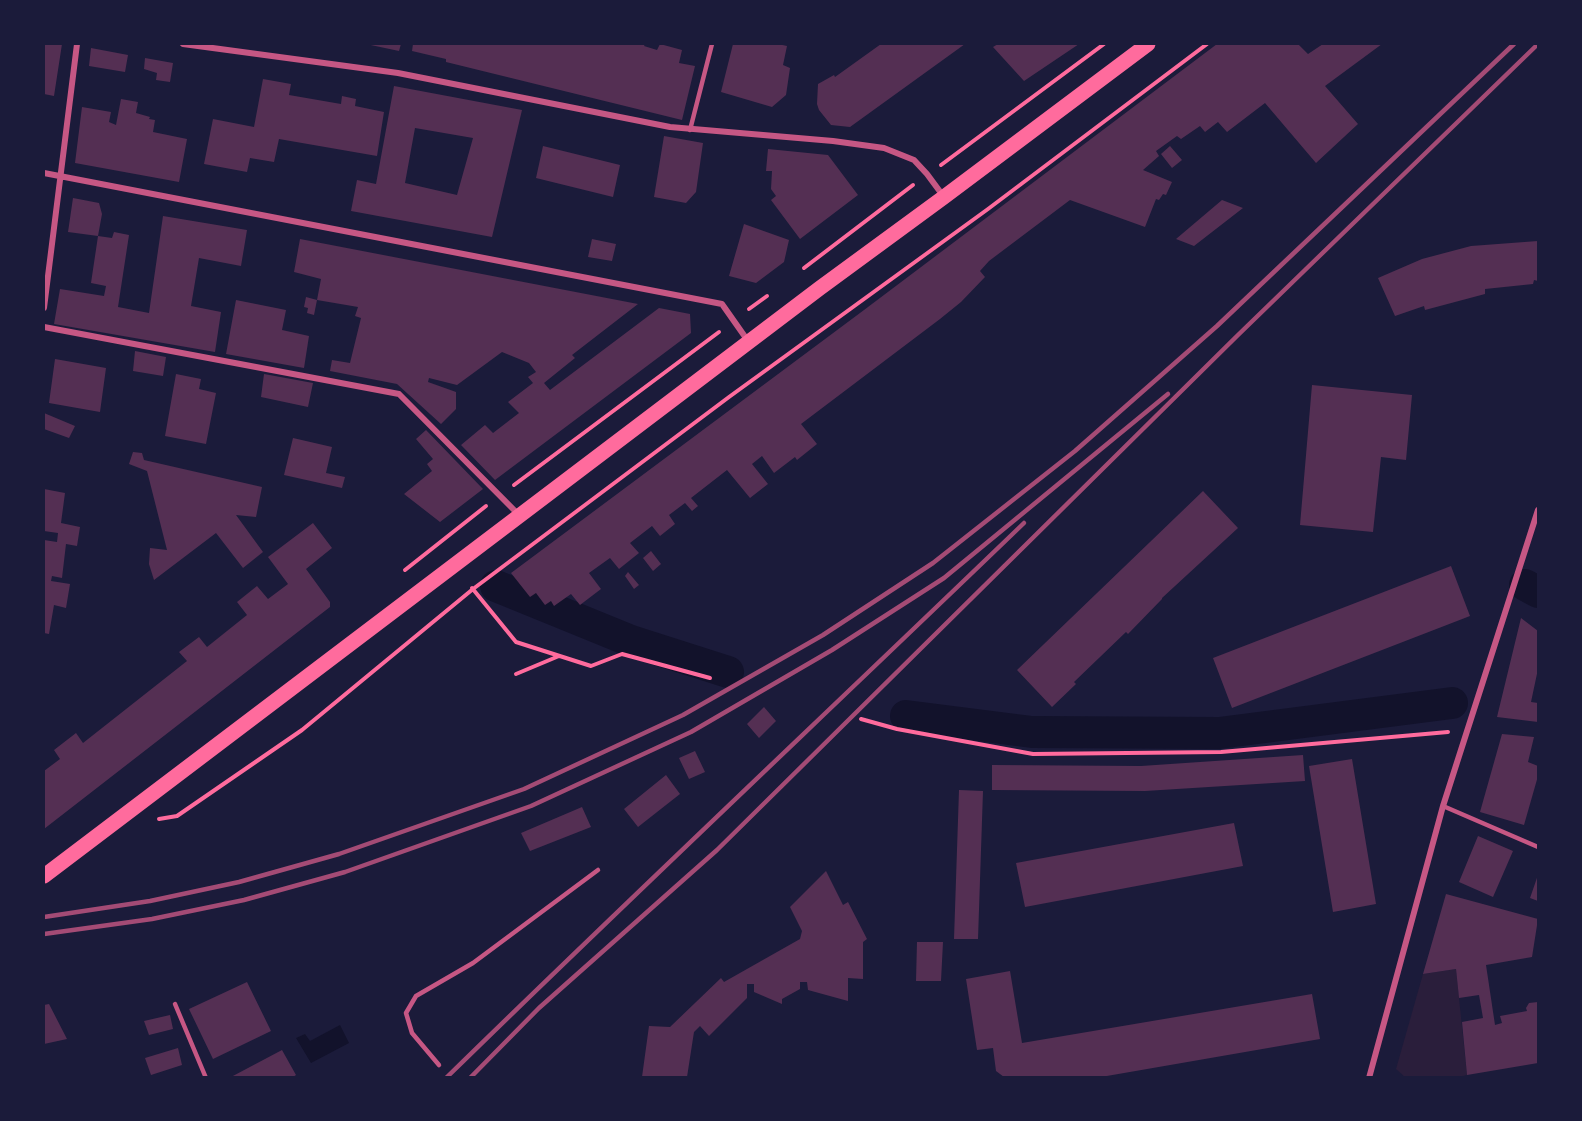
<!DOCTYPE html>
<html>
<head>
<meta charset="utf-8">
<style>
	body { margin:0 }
	#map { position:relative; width:1582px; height:1121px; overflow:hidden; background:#1b1b3a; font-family:Georgia,serif }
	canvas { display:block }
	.frame { position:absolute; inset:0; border:45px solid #1b1b3a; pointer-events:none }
</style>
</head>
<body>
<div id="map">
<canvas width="1582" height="1121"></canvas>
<div class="frame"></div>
</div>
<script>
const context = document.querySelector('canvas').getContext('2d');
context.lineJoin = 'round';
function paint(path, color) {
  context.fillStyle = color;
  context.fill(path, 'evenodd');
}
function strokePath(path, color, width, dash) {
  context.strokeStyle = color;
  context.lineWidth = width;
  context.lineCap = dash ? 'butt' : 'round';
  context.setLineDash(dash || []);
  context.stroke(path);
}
paint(new Path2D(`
	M1456,969l11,106 -13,3 -49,-1 -9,-8 27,-95z`), '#2a1e3b');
paint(new Path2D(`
	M340,1025l9,18 -38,20 -15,-25 9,-4 5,7z`), '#12122b');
strokePath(new Path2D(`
	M1525,585l13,7
	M496,586l135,55 97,31
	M906,716l126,16 187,1 233,-30`), '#12122b', 32);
paint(new Path2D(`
	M44,44h18l-8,52 -10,-2z
	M366,44h35l-2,7z
	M413,44h232l-1,2 13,4 3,-6 22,6 -3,13 16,3 -13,54 -236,-58v-3l-34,-8z
	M733,44h45l9,2 -4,19 7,3 -4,27 -14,12 -51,-15z
	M881,44h84l-115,83 -19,-2 -12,-15 -2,-6 1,-20 16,-9 1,2z
	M998,44h81l-55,37 -31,-34z
	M1217,44h81l10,10 15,-10h59l-57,42 33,38 -42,39 -51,-60 -38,29 -9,-10 -13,10 -5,-6 -19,13 -4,-3 -21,15 3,5 -16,14 29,12 -6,13 -3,-1 -4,6 -3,-1 -11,28 -75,-27 -81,61 -9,10 5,6 -24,25 -21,17 -139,105 16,20 -20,16 -2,-3 -21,16 -12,-17 -10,8 16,20 -18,14 -23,-28 -36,28 7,8 -6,5 -7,-8 -16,12 6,9 -15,12 -8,-10 -22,17 9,10 -20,16 -9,-11 -21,15 12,16 -21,16 -9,-11 -17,12 -3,-5 -6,4 -9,-12 -6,4 -19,-24 353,-263z
	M91,48l37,7 -3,17 -36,-6z
	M145,58l28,5 -3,19 -14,-2 1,-7 -13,-4z
	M263,79l28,5 -2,11 52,9 1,-8 14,3 -1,7 29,6 -7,44 -98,-17 -5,23 -24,-4 -3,14 -43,-8 9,-45 41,8z
	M394,86l128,24 -30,127 -141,-26 6,-31 19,4zM415,128l58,10 -16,57 -52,-12z
	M121,99l17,3 -2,11 14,4 -1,2 6,1 -2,12 34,7 -8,43 -104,-19 7,-56 29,5 -2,10 7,3z
	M664,136l39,7 -7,49 -10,11 -32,-6z
	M543,146l77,19 -7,32 -77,-19z
	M1170,146l12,14 -10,8 -11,-14z
	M768,149l60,6 30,40 -58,44 -29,-39 5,-4 -5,-7 1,-18h-6z
	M73,198l26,5 3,11 -4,22 -30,-4z
	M1222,200l21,8 -49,38 -18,-7z
	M163,216l84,14 -6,36 -42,-8 -8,48 30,6 -6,40 -161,-28 6,-35 44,7 2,-10 -15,-3 7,-47 14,2 2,-6 15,3 -11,72 31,6z
	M744,224l45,16 -5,22 -28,21 -27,-7z
	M300,239l338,65 -66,51 3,3 -31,25 6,7 109,-82 31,6 1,19 -196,147 -34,-35 24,-20 8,8 26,-20 -11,-11 25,-19 -5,-6 8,-5 -7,-9 -27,-11 -45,33 -28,-7 -1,4 28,10v17l-15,15 -44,-40 -67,-13 2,-11 18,3 11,-45 -6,-2 3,-9 -41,-7 4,-21 -27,-7z
	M592,239l24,5 -4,17 -24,-4z
	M1538,241v40l-4,-1 -1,4 -48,5v5l-60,16 -1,-4 -29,10 -17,-38 44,-19 49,-13z
	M306,297l11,3 -3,15 -7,-2 1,-5 -4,-1z
	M236,300l50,10 -4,20 27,6 -5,32 -78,-14z
	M135,351l31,6 -3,19 -30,-5z
	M55,359l51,9 -6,44 -51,-9z
	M176,374l25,5 -2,10 17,4 -10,51 -41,-8z
	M264,374l49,9 -5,24 -47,-10z
	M1312,385l100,10 -6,65 -25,-3 -8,75 -73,-7z
	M44,413l31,13 -6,12 -25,-9z
	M426,430l57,59 -43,33 -36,-28 28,-23 -5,-7 6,-5 -17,-20z
	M293,438l39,9 -6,26 19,4 -3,11 -58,-13z
	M133,452l9,1 2,7 118,27 -6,30 -20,-2 27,37 -20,16 -27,-35 -62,47 -5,-16 1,-16 17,2 -20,-79 -18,-7z
	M44,489l21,4 -4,30 19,4 -3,19 -11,-2 -4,34 -10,-2 -1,5 19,3 -4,24 -12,-3 -5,29 -5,-1v-93l13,2 1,-9 -14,-2z
	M1203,491l35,37 -76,70v1l-34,35 -2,-2 -52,50 2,2 -24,23 -35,-37z
	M313,523l19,25 -26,21 24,33v5l-286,222v-58l16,-12 -6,-9 22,-17 7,10 104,-82 -8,-9 20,-15 8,10 40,-32 -10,-13 20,-16 11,13 20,-15 -20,-27z
	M651,551l10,13 -8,7 -10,-13z
	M1451,566l19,50 -238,92 -19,-50z
	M628,572l11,13 -5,4 -9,-13z
	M1521,618l17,13v38l-7,33 7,1v19l-41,-5z
	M764,707l12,14 -17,17 -12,-14z
	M1502,734l32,3 -6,25 10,4v10l-14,49 -44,-13z
	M695,751l10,21 -16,7 -10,-21z
	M1303,755l2,26 -160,10 -153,-1v-25l149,1z
	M1352,759l24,145 -43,8 -24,-146z
	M666,775l14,19 -42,33 -14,-18z
	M959,790l24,1 -5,148h-24z
	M582,807l9,20 -61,24 -9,-18z
	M1234,823l9,43 -218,41 -9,-44z
	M1478,836l35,15 -20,46 -34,-15z
	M826,871l17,34 5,-3 19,37 -4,3v37l-15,-1v23l-40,-11 -1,-8h-7v7l-18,10v5l-28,-12v-8h-7v14l-38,38 -9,-10 -6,6 -7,45h-45l7,-51 21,1 51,-49 3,4 76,-43 2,-8 -12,-24z
	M1538,875v26l-8,-3z
	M1446,894l92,25 -6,38 -46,8 9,60 7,-2 -2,-7 27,-5 -1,-3 3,-5 9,-1v61l-71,12 -5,-53 21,-4 -4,-23 -20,3 -3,-29 -33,5z
	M917,942h26l-2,39h-25z
	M1010,971l12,72 290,-49 8,45 -219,38h-97l-8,-6 -3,-23 -16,2 -11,-71z
	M247,982l24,49 -58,28 -24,-50z
	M49,1004l18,35 -23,5v-39z
	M170,1015l3,14 -24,6 -5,-14z
	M178,1048l4,17 -31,10 -6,-17z
	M282,1050l14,25 -3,2h-62z`), '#542f53');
strokePath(new Path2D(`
	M941,165l163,-121
	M804,268l109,-83
	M749,309l18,-13
	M514,485l205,-153
	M405,570l81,-64
	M472,588l44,54 75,24 31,-12 88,24
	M516,674l43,-18
	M861,719l36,10 136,25 188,-2 227,-20
	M159,819l18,-3 125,-86 171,-141 256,-192 259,-188 219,-165`), '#ff6b9d', 4);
strokePath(new Path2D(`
	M690,130l22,-86
	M1443,806l95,41
	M175,1004l31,74
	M439,1065l-27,-32 -6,-20 10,-17 57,-33 125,-93`), '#c65784', 4.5);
strokePath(new Path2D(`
	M183,44l215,29 272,54 163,14 51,7 30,12 13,14 17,23
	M44,173l678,131 26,37
	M44,308l33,-264
	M44,327l355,67 120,121
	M1369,1078l74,-272 95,-296`), '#c65784', 6);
strokePath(new Path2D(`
	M44,876l776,-588 124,-91 204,-153`), '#ff6b9d', 15);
strokePath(new Path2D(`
	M44,917l106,-16 89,-19 100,-28 185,-65 159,-74 140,-80 110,-72 142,-112 142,-125 297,-282
	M44,934l108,-15 92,-19 101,-28 186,-66 160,-74 141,-82 112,-72 224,-184
	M446,1078c191,-187 386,-370 578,-555
	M470,1078l69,-70 178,-158 520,-514 301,-292`), '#a44b75', 4.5);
</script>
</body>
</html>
